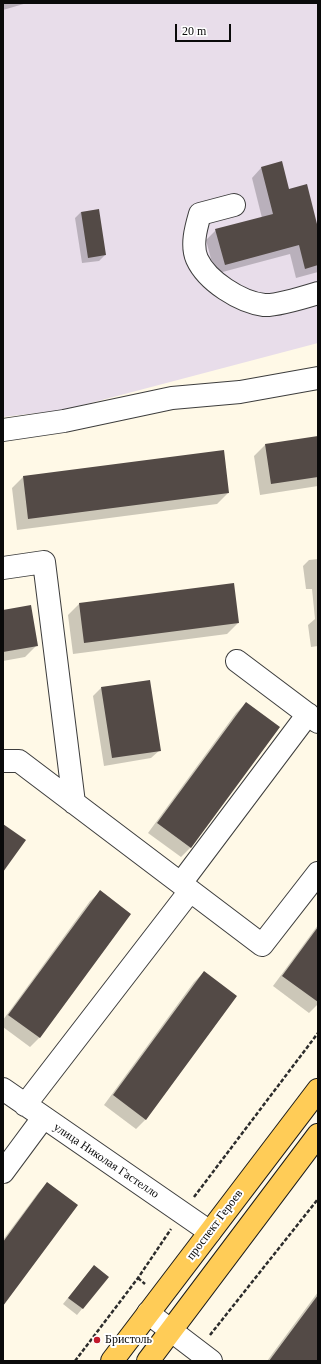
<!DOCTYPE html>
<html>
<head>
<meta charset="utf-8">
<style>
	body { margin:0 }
	#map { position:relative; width:321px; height:1364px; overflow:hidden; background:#fff9e7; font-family:Georgia,serif }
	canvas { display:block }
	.frame { position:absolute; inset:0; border:4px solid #0a0a0a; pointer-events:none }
	.scale { position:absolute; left:175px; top:24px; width:56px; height:18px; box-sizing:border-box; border:2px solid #0a0a0a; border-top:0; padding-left:5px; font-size:12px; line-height:14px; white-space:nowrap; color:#0a0a0a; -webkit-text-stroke:3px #fff; paint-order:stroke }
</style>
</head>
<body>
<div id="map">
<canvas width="321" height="1364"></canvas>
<div class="frame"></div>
<div class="scale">20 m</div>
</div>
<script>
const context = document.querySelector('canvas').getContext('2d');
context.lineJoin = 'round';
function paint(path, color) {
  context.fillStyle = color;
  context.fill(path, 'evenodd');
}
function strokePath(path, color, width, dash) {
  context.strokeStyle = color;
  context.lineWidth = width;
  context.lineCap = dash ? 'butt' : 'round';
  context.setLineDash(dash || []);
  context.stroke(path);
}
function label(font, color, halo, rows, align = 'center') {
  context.font = font + ' Georgia,serif';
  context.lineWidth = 4;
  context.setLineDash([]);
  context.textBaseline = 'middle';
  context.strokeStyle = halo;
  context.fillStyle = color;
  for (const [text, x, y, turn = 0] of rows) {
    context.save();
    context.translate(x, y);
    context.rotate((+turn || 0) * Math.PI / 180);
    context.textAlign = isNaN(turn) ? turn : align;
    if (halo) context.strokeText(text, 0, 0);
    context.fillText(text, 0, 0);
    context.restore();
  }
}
paint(new Path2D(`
	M3,3h315v340l-254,67 -61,7z`), '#e8ddea');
paint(new Path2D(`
	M3,3h24l-24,7z
	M261,168l28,22 29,41v41l-22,6 -6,-24 -75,20 -9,-34 10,-10 46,-12 -10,-40z
	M81,212l24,43 -6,6 -17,2 -7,-45z
	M318,437v49l-58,9 -6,-39 11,-11z
	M223,451l5,42 -11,11 -200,26 -5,-42 11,-11z
	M318,559v87l-7,1 -3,-22 7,-6 -3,-30h-6l-3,-23 6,-6z
	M79,604l159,19 -11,11 -154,20 -5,-39z
	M3,611l33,35 -11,11 -22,4z
	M101,688l59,62 -9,8 -47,8 -11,-70z
	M246,703l-56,145 -9,9 -33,-24 88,-120z
	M100,892l-60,145 -10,10 -27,-20v-7l87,-119z
	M318,925v79l-9,9 -36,-27z
	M204,972l-58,147 -10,10 -32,-24 90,-123z
	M47,1183l-44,122v-65l35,-47z
	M89,1272l19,5 -31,38 -14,-11z
	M318,1292v69h-51z`), '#0003');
paint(new Path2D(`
	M282,161l7,28 18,-5 11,44v37l-13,4 -6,-24 -74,20 -10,-36 58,-15 -12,-47z
	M99,209l7,46 -18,3 -7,-46z
	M318,436v41l-47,7 -6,-40z
	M224,450l5,43 -201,26 -5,-43z
	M234,583l5,40 -155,20 -5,-40z
	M31,605l7,41 -35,6v-42z
	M150,680l11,71 -49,7 -11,-71z
	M246,702l34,25 -89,121 -34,-25z
	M3,824l23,16 -23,32z
	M100,890l31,24 -91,124 -32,-23z
	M318,927v75l-36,-26z
	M204,971l33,25 -91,124 -33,-25z
	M47,1182l31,23 -75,101v-64z
	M94,1265l15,12 -26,32 -15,-11z
	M318,1295v66h-49z`), '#534a46');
const minor = new Path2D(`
	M234,205l-34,9c-4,14 -9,31 -3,45 10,22 43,43 67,46 12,1 41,-8 54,-12
	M3,430l61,-9 108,-23 68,-6 78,-14
	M3,568l41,-6 30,241
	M237,661l81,61
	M3,761h16l243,184 56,-72
	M181,883l127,-169
	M3,1089l207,143
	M25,1105l165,-214
	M3,1172l40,-54
	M148,1313l63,48`);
const major = new Path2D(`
	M112,1361l206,-271
	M148,1361l170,-226`);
strokePath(minor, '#3d3d3d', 24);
strokePath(major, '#1b1b1b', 24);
strokePath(new Path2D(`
	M194,1197l124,-164
	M138,1278l7,6
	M210,1335l108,-136
	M75,1361l63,-83 33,-49`), '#2c2c2c', 2.5, [4, 2]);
strokePath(minor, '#fff', 22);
strokePath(major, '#ffcc57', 22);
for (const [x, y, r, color] of [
	[97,1340,4,"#c21a2c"]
]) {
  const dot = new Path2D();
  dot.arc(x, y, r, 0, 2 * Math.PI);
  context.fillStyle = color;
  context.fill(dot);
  strokePath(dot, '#fff', 1.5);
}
label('12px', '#0a0a0a', '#fff', [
	["улица Николая Гастелло",106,1161,34],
	["проспект Героев",215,1225,-53]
]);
label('12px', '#0a0a0a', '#fff', [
	["Бристоль",105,1340]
], 'left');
</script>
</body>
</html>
